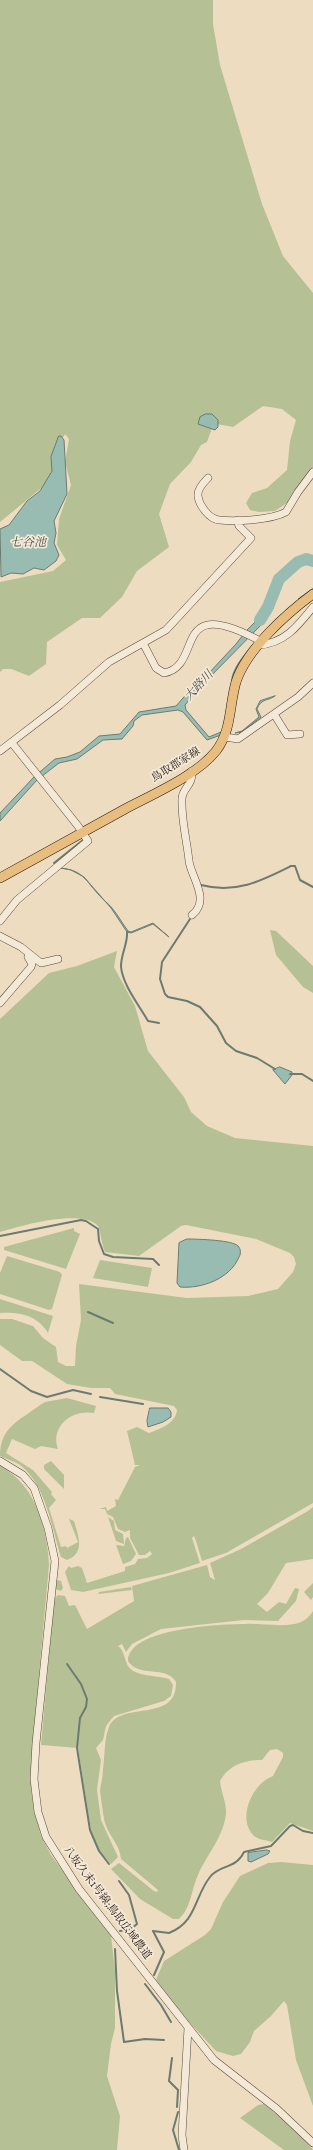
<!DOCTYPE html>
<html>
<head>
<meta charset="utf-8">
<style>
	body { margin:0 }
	canvas { display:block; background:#eedcc0 }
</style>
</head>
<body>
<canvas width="313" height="2150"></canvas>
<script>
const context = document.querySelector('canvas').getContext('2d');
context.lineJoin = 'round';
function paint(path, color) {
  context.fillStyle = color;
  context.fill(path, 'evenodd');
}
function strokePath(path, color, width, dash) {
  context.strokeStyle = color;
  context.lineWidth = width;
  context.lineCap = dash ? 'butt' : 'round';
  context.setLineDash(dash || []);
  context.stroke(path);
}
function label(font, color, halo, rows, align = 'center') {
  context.font = font + ' Alegreya,"Noto Serif JP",serif';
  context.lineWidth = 3.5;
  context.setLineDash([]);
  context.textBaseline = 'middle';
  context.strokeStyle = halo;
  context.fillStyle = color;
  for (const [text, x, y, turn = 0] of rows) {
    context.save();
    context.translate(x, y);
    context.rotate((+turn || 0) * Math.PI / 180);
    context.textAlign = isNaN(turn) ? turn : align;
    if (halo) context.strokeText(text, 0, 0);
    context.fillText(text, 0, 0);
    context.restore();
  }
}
paint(new Path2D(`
	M0,0h213v24l7,41 42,139 21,52 30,37v175l-23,33 -15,10 -16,1 -9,-2 -4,-7 6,-10 15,-5 20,-18 3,-29 6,-21 -14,-11 -19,-3 -30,21 -16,-3 -5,4 -5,14 -6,3 -10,17 -21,22 -11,30 10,33 -32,24 -15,26 -22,21h-18l-35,24 -1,22 -17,12 -18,-7h-8l-3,3v-90l53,-11 13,-11 -9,-15 2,-26 12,-34 -6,-23 4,-23 -4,-5 -6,11v17l-9,19 -50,41z
	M270,930l6,1 37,35v27l-10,-6 -27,-32z
	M117,951l-3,16 21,39 13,45 36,46 7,15 16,14 28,12 78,8v352h-2h2v5l-87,50 -24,8 -6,-20 23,-8 -23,8 -2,-5 -2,2 8,25 -31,10 -86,19 -12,-2 -6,-18 4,-6 2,2 7,-2 4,2 5,15 38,-12v-4l10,-3 3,-5 9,-1 5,-4 -2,-3 -5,4h-6l-9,-17v-8l-5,2 -7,-3 -5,-12 -6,-3 -2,-5h-6l7,-2 1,4 9,-5 -1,-7 3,1 17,-33 5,-2h-5l-8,-34 10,-4 12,6c11,-4 27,-10 28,-23l-3,-4 -59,-12 -5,-6h-19l-24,-4 -35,-23h-10l-22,-16v-26h12l21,7 10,12 13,9 2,15 8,4h9l1,-20 5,-26 -2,-36 108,14 61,-2 30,-7 15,-17 3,-8 -2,-7 -4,-4 -34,-14 -70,-14 -5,1 -42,30 -34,-4c-3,-6 -5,-23 -7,-26 -16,-18 -78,0 -98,6v-213l49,-46 28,-7z
	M74,1228v3l6,3 -14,35 -62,-19v-3z
	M7,1256l53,16 2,3 -10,34 -3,1 -49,-16v-21z
	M100,1260l52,8 -4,19 -55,-9z
	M0,1299l53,17 -5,17c-11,-18 -28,-21 -48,-20z
	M67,1398l29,8 -2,7c-22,-4 -44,13 -36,36l-17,-3 -6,3 -23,-10 -6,14 27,17 19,22 -1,2 5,6 -7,8 12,39 5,-1 1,2 11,-6 -9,-23 5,2c4,14 12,32 -7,39l-6,-3c-9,-29 -16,-74 -41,-92 -6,-4 -14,-6 -20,-9 0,-29 19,-35 40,-51l5,-3z
	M51,1461l13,14v14l-20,-20v-4z
	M0,1466c36,19 47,61 49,99l-15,165 -3,58 3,23 7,25 10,19 60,80 4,36v57l-4,16 -4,32 13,40 -3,34h-117z
	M313,1507v52l-27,4 -18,30 -11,11 10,8 12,-10 7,2 9,-16 4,1 -3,12 -18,20 -34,-1 -83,9 -29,15 -6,8 -4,-8 -4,2c7,5 6,13 10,20 7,11 29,9 41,13l4,6 -2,11 -7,5 -50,15 -8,10 -3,14 -7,8 5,12 -4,30 4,30 17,37 -7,7 -12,-13 -8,-21 -13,-82 -37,-3 13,-146 4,-4 7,1 4,10 6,-1 12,24 47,-28 -2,-15 75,-21 3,12 5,3 -5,-17 31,-14 67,-38z
	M108,1517l6,4 1,9 8,4 1,10 -8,-3z
	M128,1537l8,17 -5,7 -8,3 -7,-19 8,1 2,-8z
	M57,1580l4,1 2,7 -2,3 -6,-2z
	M313,1583v14l-2,3 -7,-8z
	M131,1587l1,3 -34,4 1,-2z
	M313,1611v220l-23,-8 -18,19c-6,-2 -13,-2 -18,-6 -18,-18 -1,-53 19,-60l10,-19v-4l-6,-4 -7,1 -8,10c-18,0 -33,5 -42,21 1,11 7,23 6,33 -3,24 -19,40 -28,61 -7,16 -7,33 -19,44h-6l-33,-20 -29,-30 8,-6 35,28 3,1 1,-2 -37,-31c-1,-14 -12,-23 -16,-36 -1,-3 -5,-31 -5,-33 1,-7 3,-14 3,-21 2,-14 1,-30 6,-42 11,-27 68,-3 67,-45 -9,-17 -38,-4 -48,-21 0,-33 93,-37 117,-37 16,-1 33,3 49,0 8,-1 15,-6 19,-13z
	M281,1862l32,3v241l-17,-46 -9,-55 -3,-4 -13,15 -17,15 -4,11 -9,12 -8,2 -17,-5 -38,-41 -22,-30 8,-19 41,-26 6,-6 12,-27 17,-26 28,-13z
	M264,2104l38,31 11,15h-29l-44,-32 18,-13z`), '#b5c195');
const water = new Path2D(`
	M206,414h6l6,6v7l-3,3 -17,-6 2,-7z
	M59,436h2l3,4 3,54 -13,27 2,12 -2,10 5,12 -3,6 -12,9 -10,-2 -11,6 -12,-1 -10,4 -1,-48 9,-4 18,-24 13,-10 12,-20 -1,-14z
	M267,606h4l-7,16 -62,63 -17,20 1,5 23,27 12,-5v3l-14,5 -24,-28 -5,-2 -36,5 -8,6 -1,5 -11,13 -19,1 -26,19 -18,4 -22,17 -37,41v-8l34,-36 21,-18 12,-2 13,-5 19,-16 21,-2 19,-22 37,-6 21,-24 12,-9 27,-29 11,-14 17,-17z
	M275,696c-6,5 -14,2 -18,13l4,8 -19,15 -7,1 7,-2 17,-14 -3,-8 4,-8z
	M60,868c23,2 25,12 39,27 4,5 9,8 13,13 6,7 10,15 16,23l3,1 22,-9 16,14 -16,-13 -22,9 -4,-1 -16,-24 -27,-31 -13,-7z
	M280,1067l12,5v3l-7,9 -12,-14z
	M187,1239c10,0 46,1 51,7 3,3 3,8 1,11 -9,22 -38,32 -59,30l-3,-4 2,-40z
	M150,1408h18l3,4v5l-8,5 -15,5 -1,-6z
	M267,1850l3,1 -2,3 -17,8 -3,-1v-8z`);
paint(water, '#99bcb2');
strokePath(water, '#6b7b71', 1);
strokePath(new Path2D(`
	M299,599l14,-10
	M232,681c1,-12 12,-25 20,-35
	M54,863l29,-23
	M201,885c35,9 60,-4 90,-19h4l5,14 13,7
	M190,919l-28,43 -2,17 5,15 3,3 19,4 13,6 17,19 9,17 10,8 21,7 18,11
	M127,932c1,11 -6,22 -6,34 1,18 18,39 27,55l11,2
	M290,1074h12l11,7
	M0,1236l81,-16 5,1 12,8 1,12 5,13 9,3 40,2 6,6
	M88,1312l25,11
	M0,1369l31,22 16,6 26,-7 18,4
	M100,1397l43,7
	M67,1664l14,20 6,15 -1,8 -6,11 -3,30 13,82 9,21 10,13
	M119,1881l10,14 8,29 -6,5 -11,2
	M115,1949l2,42 7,51 21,-3 19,1
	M154,1975l10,-23 -11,-21 16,2c28,-11 25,-36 41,-56 10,-13 25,-7 34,-25l27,-6 19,-20 3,-1 10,6 10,2
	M145,1984l16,21 10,17
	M172,2058l-3,23 9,9 -1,17
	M178,2112l-5,18 6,20`), '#6b7b71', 2);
strokePath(new Path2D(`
	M260,620l8,-13 11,-28 19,-17 8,-3 7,2`), '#99bcb2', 12);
const minor = new Path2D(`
	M208,478c-4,4 -11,11 -10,18 1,9 11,23 21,24 17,2 52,0 67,-8l12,-20 15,-20
	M143,643l13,25 8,5c41,-7 5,-82 98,-31
	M258,645c26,-1 40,-19 55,-38
	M274,714l13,21 13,-1
	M225,737l13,2 60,-42 15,-14
	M0,751l60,-46 49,-43 57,-32 85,-92 -12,-12 -2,-6
	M192,771c1,15 -10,17 -10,28 -1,20 5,42 7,62 2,16 22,39 3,54
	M0,921l17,-21 71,-59 -10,-15 -66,-83
	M0,936l21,11 20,16 17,-4
	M0,1003l31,-36 1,-3 -4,-7
	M0,1461l23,14 11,13 14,40 7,33 -19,182 -2,36 4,33 8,25 33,52 135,171 63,49 36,34
	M184,2150l-2,-15 6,-107`);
const major = new Path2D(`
	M0,878c41,-23 83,-46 125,-69 28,-15 71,-33 91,-58 16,-21 13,-45 20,-69 11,-33 50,-68 77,-88`);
strokePath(minor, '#574a3c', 8);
strokePath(major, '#251910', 10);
strokePath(minor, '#f4e8d6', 7);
strokePath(major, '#e7be80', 9);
label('11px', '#251910', '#f4e8d6', [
	["鳥取郡家線",176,765,-32],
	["八坂久末1号線;鳥取広域農道",107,1903,53]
]);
label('italic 12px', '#4e5249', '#f4e8d6', [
	["七谷池",28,543],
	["大路川",199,686,-47]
]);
</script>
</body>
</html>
